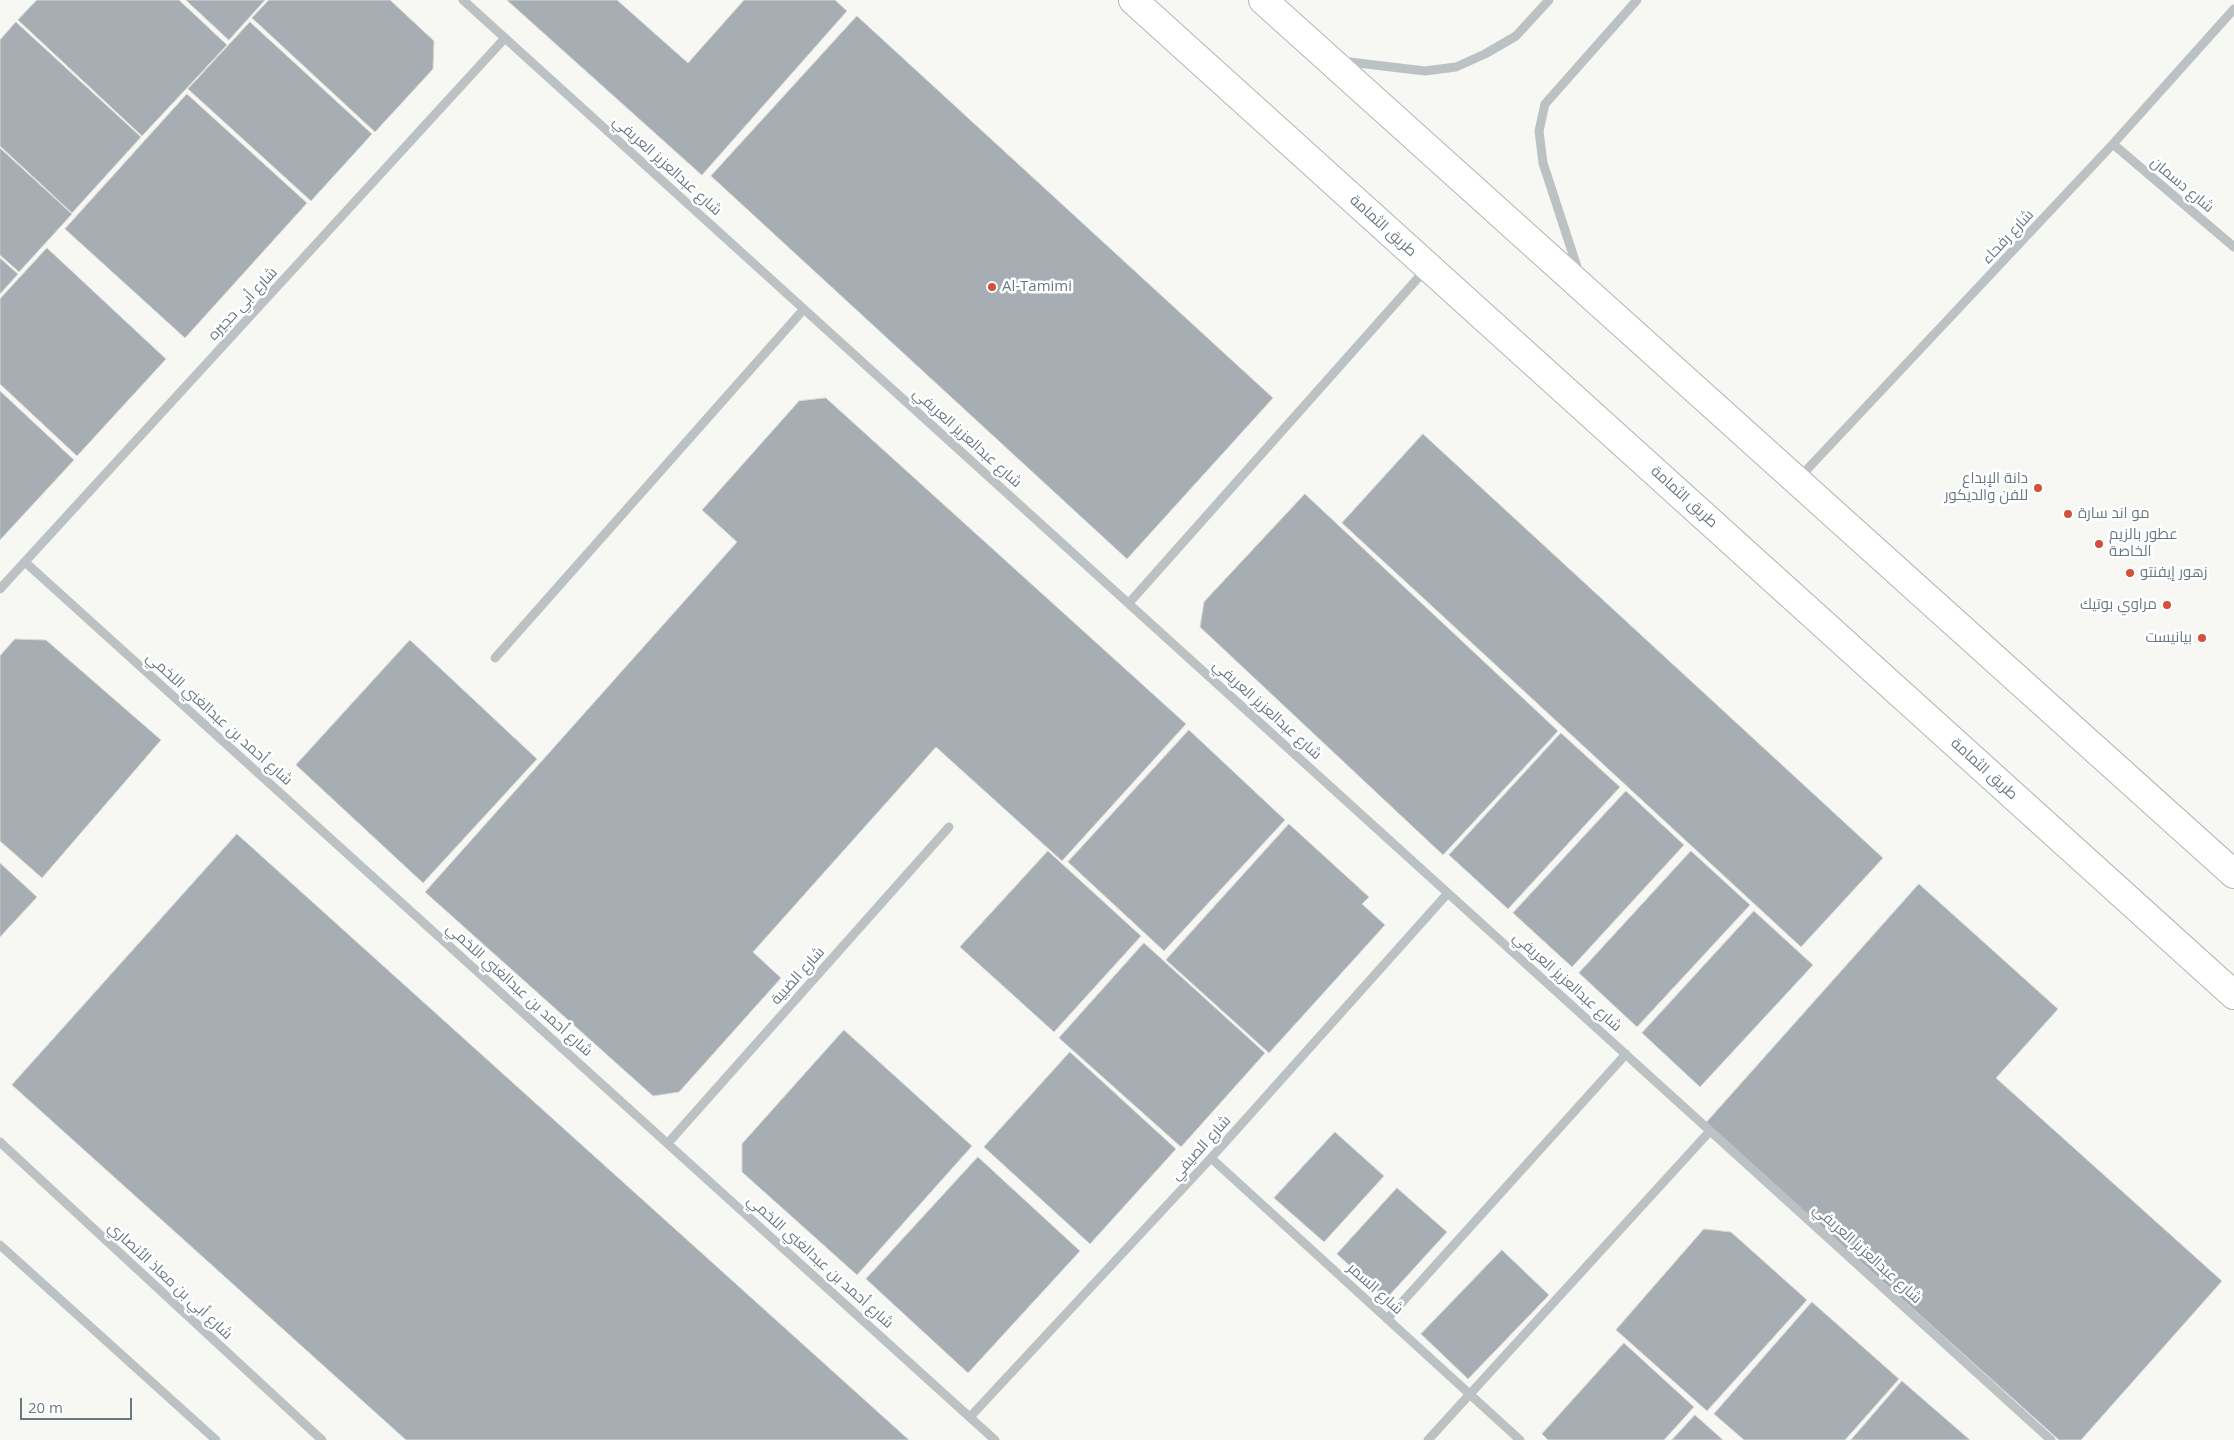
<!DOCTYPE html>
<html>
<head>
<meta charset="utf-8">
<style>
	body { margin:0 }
	#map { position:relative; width:2234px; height:1440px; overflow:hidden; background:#f7f7f4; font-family:"Open Sans",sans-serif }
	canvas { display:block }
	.scale { position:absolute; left:20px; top:1398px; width:112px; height:22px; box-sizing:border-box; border:2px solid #697982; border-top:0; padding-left:6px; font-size:15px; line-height:18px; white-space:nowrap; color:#697982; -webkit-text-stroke:4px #fff; paint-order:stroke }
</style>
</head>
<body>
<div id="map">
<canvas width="2234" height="1440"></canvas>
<div class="scale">20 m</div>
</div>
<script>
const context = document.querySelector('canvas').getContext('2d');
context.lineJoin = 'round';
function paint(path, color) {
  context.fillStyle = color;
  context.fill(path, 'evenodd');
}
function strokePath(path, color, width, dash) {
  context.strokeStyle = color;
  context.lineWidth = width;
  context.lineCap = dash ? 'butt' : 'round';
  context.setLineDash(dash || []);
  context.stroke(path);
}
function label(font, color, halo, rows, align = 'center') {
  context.font = font + ' "Open Sans",Cairo,sans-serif';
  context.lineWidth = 5;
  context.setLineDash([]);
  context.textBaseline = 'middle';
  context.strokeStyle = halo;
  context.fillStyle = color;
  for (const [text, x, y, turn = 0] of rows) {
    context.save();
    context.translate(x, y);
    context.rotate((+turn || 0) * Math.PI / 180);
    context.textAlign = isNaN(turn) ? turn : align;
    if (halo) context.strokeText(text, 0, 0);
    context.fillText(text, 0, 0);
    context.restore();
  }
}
const building = new Path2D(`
	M37,0h142l48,45 -85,91 -124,-116z
	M186,0h79l-36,40z
	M269,0h121l44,41 -1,28 -58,63 -123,-114z
	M507,0h110l71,63 56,-63h91l12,11 -145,164z
	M857,16l416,382 -146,161 -416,-383z
	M16,22l125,115 -69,76 -72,-67v-106z
	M250,22l122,112 -61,67 -123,-112z
	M187,94l120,109 -122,135 -120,-109z
	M0,148l72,66 -53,58 -19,-17z
	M47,248l119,111 -89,97 -77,-72v-85z
	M0,258l18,16 -18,20z
	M0,391l74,69 -74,80z
	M826,398l360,326 -124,137 -126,-114 -183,205 28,26 -102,114 -26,4 -228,-204 312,-350 -35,-32 97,-109z
	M1423,434l460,424 -82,89 -459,-424z
	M1305,494l253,237 -115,124 -243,-228 4,-25z
	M15,639l31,1 115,100 -119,138 -42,-37v-185z
	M410,640l127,119 -114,124 -127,-118z
	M1189,730l96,90 -121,131 -96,-89z
	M1561,733l59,54 -112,122 -59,-54z
	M1626,791l58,54 -112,122 -59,-54z
	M1289,824l80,73 -7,7 23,21 -116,128 -103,-93z
	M237,834l672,606h-503l-394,-355z
	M1048,851l93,85 -87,96 -94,-85z
	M1691,851l59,54 -113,122 -58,-54z
	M0,863l37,34 -37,40z
	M1919,884l139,125 -62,69 226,203 -141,159h-22l-353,-317z
	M1754,911l59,54 -113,122 -58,-54z
	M1144,943l121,110 -84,94 -122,-109z
	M844,1030l128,116 -115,129 -115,-103v-28z
	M1070,1052l106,97 -86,95 -106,-97z
	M1335,1132l49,44 -60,66 -50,-44z
	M978,1157l102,94 -112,122 -102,-94z
	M1397,1188l50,44 -61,67 -49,-45z
	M1704,1229l27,3 76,68 -100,111 -91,-81z
	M1502,1250l47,45 -81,84 -47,-45z
	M1812,1302l87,77 -54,61h-101l-30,-26z
	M1624,1343l70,64 -30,33h-116l-6,-6z
	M1902,1381l68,59h-119z
	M1695,1415l28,25h-51z`);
paint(building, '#a7aeb3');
strokePath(building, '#d9d8d7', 1);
const major = new Path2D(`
	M1133,0l1101,995
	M1263,0l971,874`);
strokePath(major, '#b0b6b8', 30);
strokePath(new Path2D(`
	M463,0l1588,1440
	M1341,61l84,10 31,-4 29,-13 31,-18 33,-36
	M2113,144l121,103
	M1579,273l-36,-110 -4,-32 6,-27 92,-104
	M1799,478l314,-334 121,-135
	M25,562l970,878
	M0,589l505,-551
	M1129,603l297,-334
	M495,658l309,-349
	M0,1142l322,298
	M668,1143l281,-316
	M1211,1158l309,282
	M0,1245l216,195
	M1387,1319l239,-265
	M970,1417l241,-259 237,-265
	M1428,1440l282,-309`), '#bcc1c4', 9);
strokePath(major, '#fff', 28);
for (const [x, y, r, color] of [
	[992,287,5,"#d1513a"],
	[2038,488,5,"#d1513a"],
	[2068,514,5,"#d1513a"],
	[2099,544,5,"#d1513a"],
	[2130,573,5,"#d1513a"],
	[2167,605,5,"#d1513a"],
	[2202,638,5,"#d1513a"]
]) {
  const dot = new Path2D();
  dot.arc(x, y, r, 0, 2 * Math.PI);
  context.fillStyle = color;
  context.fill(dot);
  strokePath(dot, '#fff', 2);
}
label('15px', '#697982', '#fff', [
	["شارع عبدالعزيز العريفي",667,166,42],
	["شارع دسمان",2182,185,40],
	["طريق الثمامة",1383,226,42],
	["شارع رفحاء",2008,237,-47],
	["شارع أبي حجيره",243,304,-47],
	["شارع عبدالعزيز العريفي",967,438,42],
	["طريق الثمامة",1684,497,42],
	["شارع عبدالعزيز العريفي",1267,710,42],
	["شارع أحمد بن عبدالغني اللخمي",219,719,42],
	["طريق الثمامة",1984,769,42],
	["شارع الضبية",798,976,-48],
	["شارع عبدالعزيز العريفي",1567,982,42],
	["شارع أحمد بن عبدالغني اللخمي",519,990,42],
	["شارع الصيفي",1201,1148,-48],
	["شارع عبدالعزيز العريفي",1867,1254,42],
	["شارع أحمد بن عبدالغني اللخمي",820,1262,42],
	["شارع أبي بن معاذ الأنصاري",170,1281,43],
	["شارع السمر",1375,1289,42]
]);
label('15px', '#697982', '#fff', [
	["Al-Tamimi",1002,287],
	["دانة الإبداع",2028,479,"right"],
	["للفن والديكور",2028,496,"right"],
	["مو اند سارة",2078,514],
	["عطور بالزيم",2109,535],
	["الخاصة",2109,552],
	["زهور إيفنتو",2140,573],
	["مراوي بوتيك",2157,605,"right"],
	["بيانيست",2192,638,"right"]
], 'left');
</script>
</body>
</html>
